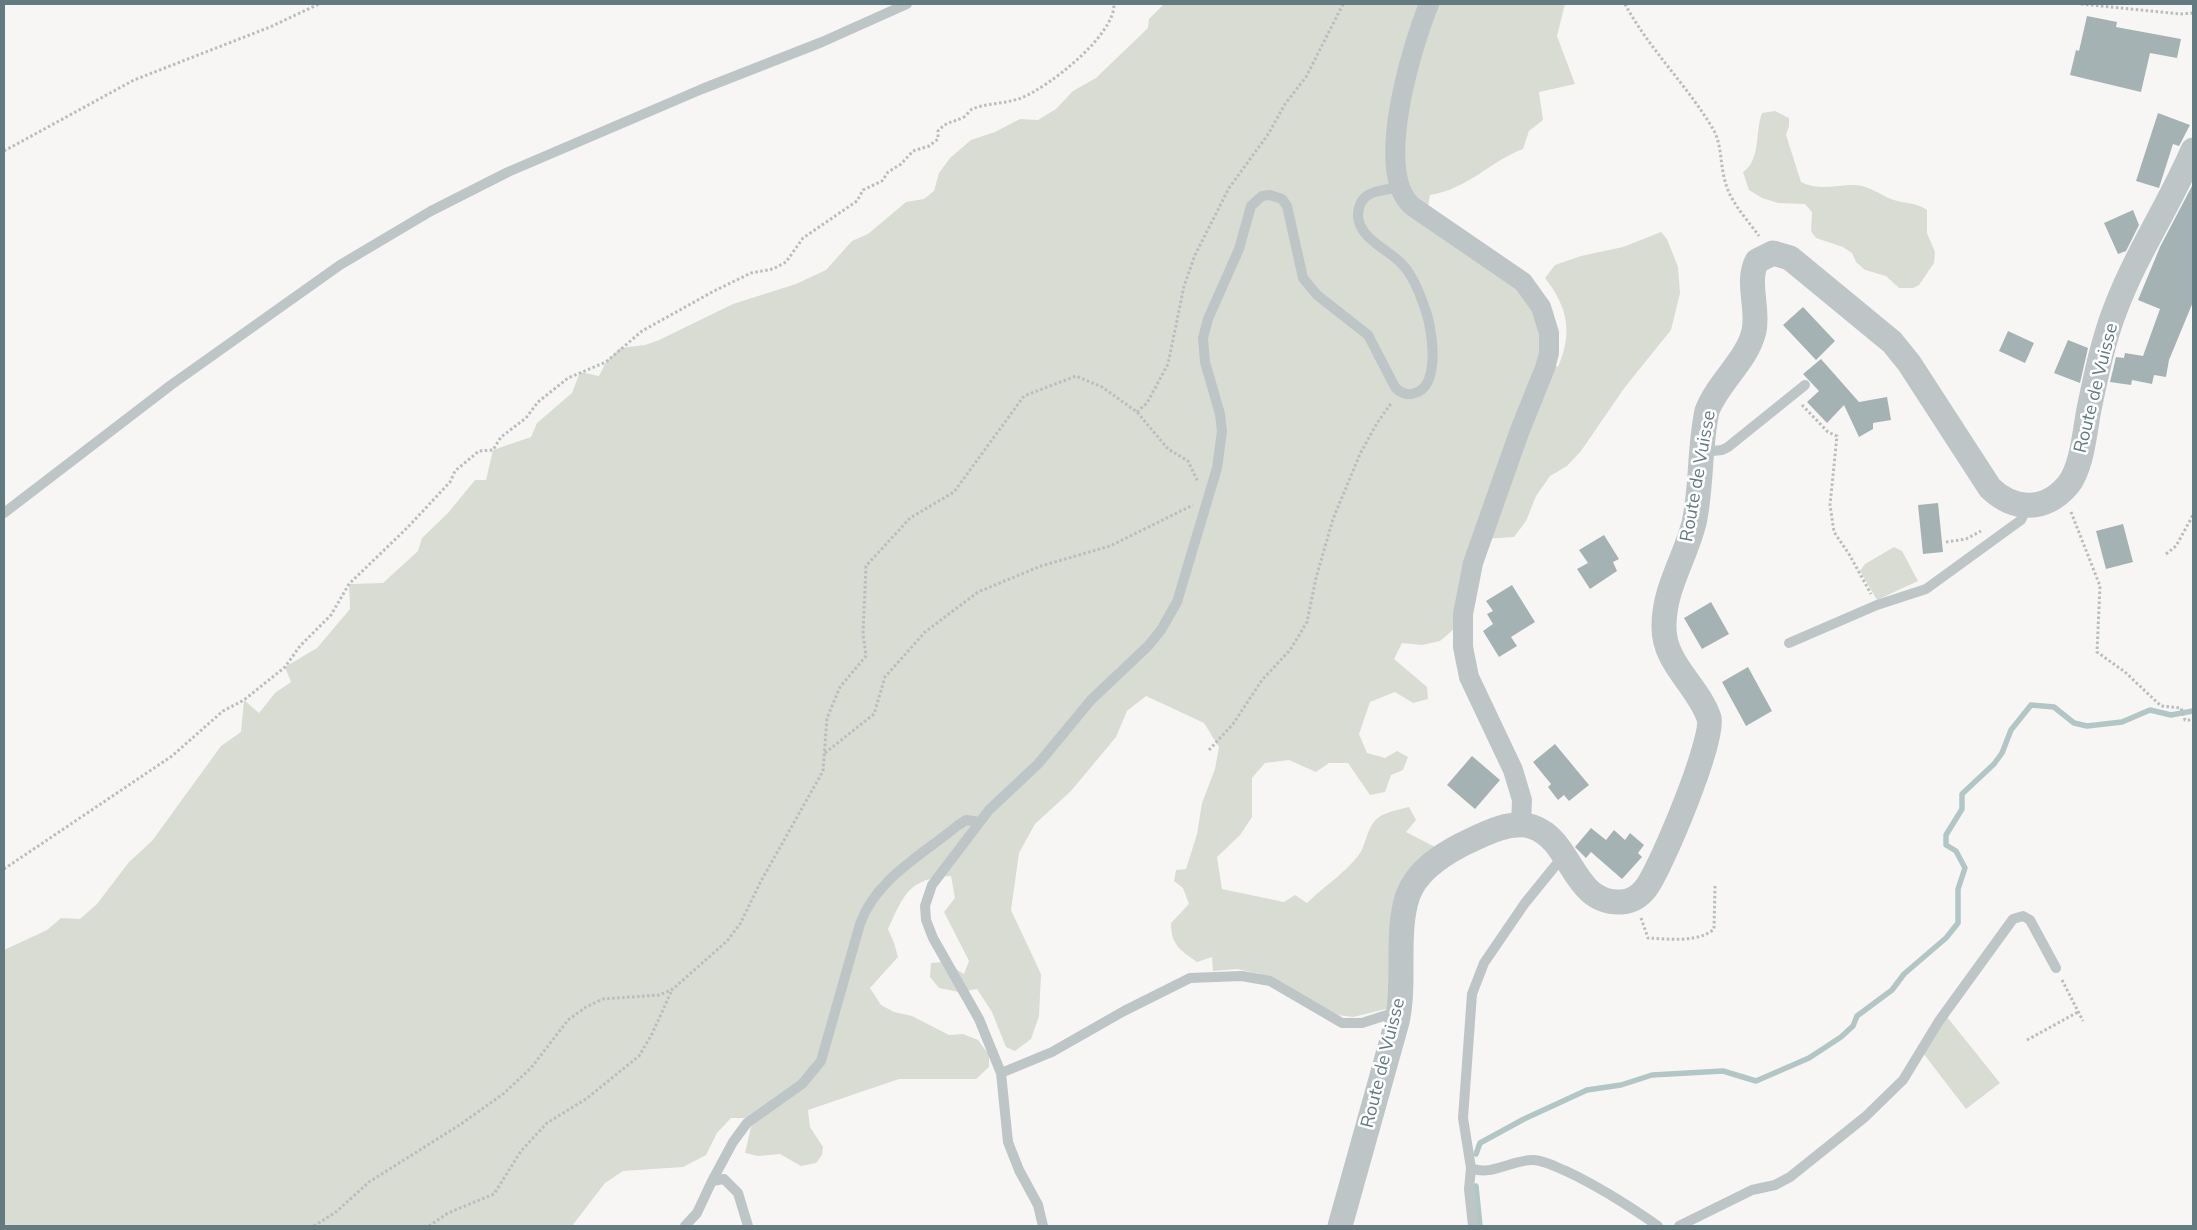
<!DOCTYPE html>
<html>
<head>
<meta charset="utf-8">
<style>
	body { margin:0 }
	#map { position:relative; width:2197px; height:1230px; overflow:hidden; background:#f7f6f4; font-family:Mulish,sans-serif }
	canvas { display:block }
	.frame { position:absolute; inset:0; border:5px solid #627a80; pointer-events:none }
</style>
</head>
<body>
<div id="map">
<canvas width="2197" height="1230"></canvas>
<div class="frame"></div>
</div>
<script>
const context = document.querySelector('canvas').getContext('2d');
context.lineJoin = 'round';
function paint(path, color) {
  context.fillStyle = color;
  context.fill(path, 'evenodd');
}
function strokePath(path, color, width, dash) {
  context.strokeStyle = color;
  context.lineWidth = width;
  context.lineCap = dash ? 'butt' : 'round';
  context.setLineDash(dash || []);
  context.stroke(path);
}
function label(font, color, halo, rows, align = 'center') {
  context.font = font + ' Mulish,sans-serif';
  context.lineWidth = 5;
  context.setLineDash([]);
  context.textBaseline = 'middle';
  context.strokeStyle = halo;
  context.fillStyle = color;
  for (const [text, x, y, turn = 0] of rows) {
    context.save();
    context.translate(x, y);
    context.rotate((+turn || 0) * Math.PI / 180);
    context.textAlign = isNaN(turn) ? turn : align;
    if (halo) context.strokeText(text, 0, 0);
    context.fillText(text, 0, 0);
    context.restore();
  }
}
paint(new Path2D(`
	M1164,4h401l-8,32 18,48 -36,8 4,28 -14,11 -6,18c-34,13 -55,40 -93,46l-5,29 77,48 36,43 14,47 6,5c15,-35 10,-59 -13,-89l10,-13 26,-9 42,-9 38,-15 6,7 11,28 2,26 -9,37 -46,57 -44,64 -14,15 -17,10 -14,20 -10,25 -12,16 -30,2 -30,90 -14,12 -18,4 -20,-2 -8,16 33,28 1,12 -15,4 -18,-11 -25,10 -11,32 8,19 18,5 12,-7 11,6 -5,13 -12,5 -6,17 -15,3 -22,-32h-19l-13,9 -27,-12 -24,3 -13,15v39l-12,18 -23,22 5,32 62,13 11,-7 12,8c16,-16 36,-28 51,-47 8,-10 8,-25 16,-34 7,-10 24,-12 35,-15l7,13 -10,12 31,16 -17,14 -26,145 -41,10 -15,-2 -78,-41 -23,-5 -24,2 -1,-14 -15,5c-17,-12 -26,-17 -26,-39l18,-19 -6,-16 -9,-7 2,-11 10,-1 11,-35 5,-31 13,-34 4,-22 -15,-24 -58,-27 -19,15 -11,26 -45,54 -36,33 -16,29 -8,57 30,64 -2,42 -8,23 -16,12 -9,-4 -14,-35 -15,-23 -18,3 -20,-4 -9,-11 1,-14 13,-1 20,12 5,-13 -25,-49 11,-14 -4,-22c-42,2 -47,18 -63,53l6,14 4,14 -28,31 11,17 13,7 18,4 37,19 14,-1 15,6 11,15v12l-13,12h-77l-91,31 2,17 13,20 -1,8 -6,8 -15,3 -21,-12 -22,2 -13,-3 8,-35h-22l-14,15 -11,22 -23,12 -60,4 -18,12 -33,43h-568v-276l43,-20 14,-12 19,1 17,-15 32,-42 23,-21 69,-95 20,-14 3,-32 15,13 16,-20 16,-11 -6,-15 32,-19 33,-39 -1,-25 34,-1 35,-32 4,-13 26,-25 27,-33h11l7,-30 38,-13 6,-14 35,-30 8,-21 19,4 7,-14 14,-14 25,-3 14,-5 74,-36 63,-20 30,-14 26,-29 16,-7 38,-32 18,-3 10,-8 5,-18 11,-15 21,-18 24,-8 25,-13 18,1 18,-11 17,-18 23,-13 52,-50 1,-9z
	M1775,111l14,7v8l-3,9 15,47c18,9 34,3 53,3 16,0 25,10 40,15 12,4 22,2 33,10v23l8,19 -1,11 -15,22 -6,3h-14l-13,-12 -21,-6 -9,-8 -4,-9 -9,-6 -27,-9 -5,-7 1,-19 -7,-8 -27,-1 -16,-5 -13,-8 -6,-18c18,-12 12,-41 19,-59z
	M1894,547l8,4 16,30 -41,19 -17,-29 5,-7z
	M1947,1017l53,66 -34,26 -43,-56z`), '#d9dcd3');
strokePath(new Path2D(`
	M1476,1154l4,-11 44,-24 63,-29 34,-5 31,-10 71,-4 33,10 53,-23 32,-21 12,-11 4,-10 35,-26 12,-16 42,-36 12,-15v-34l7,-21 -9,-17 -10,-6v-10l16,-26v-15l32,-30 8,-11 9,-23 20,-25 23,2 20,16 13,3 35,-4 28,-12 21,5 22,-4
	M1476,1186l4,40`), '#b3c6c6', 5.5);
paint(new Path2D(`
	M2087,16l30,6 -1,5 65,12 -4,19 -27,-5 -9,39 -71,-17 6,-25 3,1z
	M2158,113l32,12 -11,21 -6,-2 -14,44 -23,-7z
	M2193,184v118l-24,58 -3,17 -12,-2 -2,9 -20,-4 -1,5 -21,-3 6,-25 8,1 1,-5 18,3 17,-47 -22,-9 22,-53z
	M2133,210l6,15 -13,26 -8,3 -14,-31z
	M1803,307l32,34 -19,19 -33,-35z
	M2008,331l26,12 -9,20 -26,-12z
	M2068,340l20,8 -8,35 -26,-10z
	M1821,359l38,43 28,-5 4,23 -18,3v6l-14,8 -15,-32 -17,18 -20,-21 12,-11 -16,-17z
	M1938,503l5,49 -20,2 -5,-49z
	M2123,524l10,38 -27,7 -10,-38z
	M1604,535l15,24 -6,3 4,9 -27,18 -13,-20 11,-6 -9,-13z
	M1512,585l23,37 -24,15 6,9 -18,11 -16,-26 10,-7 -6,-10 6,-3 -7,-10z
	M1711,602l18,32 -27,15 -18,-31z
	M1748,667l24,44 -26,15 -24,-44z
	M1555,744l34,41 -20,16 -5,-6 -6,5 -10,-13 3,-3 -18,-22z
	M1472,756l28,24 -25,29 -28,-24z
	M1591,828l15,12 8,-10 11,10 5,-7 14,12 -6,8 4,4 -20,22 -31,-27 -5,6 -11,-11z`), '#a5b2b4');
strokePath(new Path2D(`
	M1625,4c24,45 62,81 88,125 9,15 7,35 12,52 5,21 22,38 34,55
	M2081,4l99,10 13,-1
	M4,151l130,-71 136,-53 49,-23
	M1802,405l26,27 9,4 -7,69 4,27 15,22 22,40
	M1137,412l10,-9 21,-39 16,-78 11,-31 34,-67 40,-55 16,-29 21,-27 37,-73
	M2071,512l29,74 -3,66 28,20 36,34 20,2 4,12h8
	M1946,542l20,-3 15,-8
	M2166,554l10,-8 17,-31
	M1209,750l24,-26 29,-44 28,-30 17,-28 9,-44 17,-59 27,-65 17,-31 15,-21
	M825,753l49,-39 11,-37 40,-45 53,-40 63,-26 69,-20 83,-41
	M4,869l168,-113 51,-45 21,-11 41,-33 15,-21 31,-31 18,-31 59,-57 42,-45 5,-11 24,-20 14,-1 8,-13 25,-19 12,-16 30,-24 38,-16 36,-31 72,-40 37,-18 22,-4 13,-7 17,-24 54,-37 6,-11 19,-9 6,-9 13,-8 12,-13 16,-5 9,-7v-8c10,-11 15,-8 26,-14 3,-2 5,-6 8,-8 15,-6 33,-5 49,-11 28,-11 94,-63 93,-94
	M1641,918l7,20c21,1 50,5 66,-9l1,-43
	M2062,980l21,41
	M2027,1040l51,-28
	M314,1226l22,-14 33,-30 92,-58 42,-30 28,-26 37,-48 18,-13 17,-8 56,-4 14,-6 54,-48 13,-17 21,-43 62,-110 4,-53 13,-31 26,-31 -3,-22 3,-68 44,-48 44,-26 70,-96 52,-20 26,11 35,25 31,37 20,12 10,21
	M429,1226l19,-13 46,-19 27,-43 26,-28 39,-24 53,-43 13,-22 20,-44`), '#b8bebf', 3, [2.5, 2.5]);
strokePath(new Path2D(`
	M1702,452l20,-2 6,-3 77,-62
	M4,513l167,-128 169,-120 91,-54 77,-39 194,-83 120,-47 85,-38
	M1789,643l88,-38 49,-16 95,-69 6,-14
	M1564,855l-39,48 -41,60 -12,31 -9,124 8,50c20,9 42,-9 63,-8 12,1 22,7 32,11 34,16 62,34 92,55
	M1001,1073l51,-21 72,-41 66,-33 52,-2 28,5 72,42h20l34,-11
	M1471,1168l-2,21 4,37
	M712,1181l21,-39 14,-19 55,-39 19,-23 39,-137c16,-45 62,-69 97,-98l9,-6 14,2
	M685,1226l12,-13 15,-32 12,-2 14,14 10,33
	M1043,1226l-5,-21 -19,-35 -11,-28 -7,-69 -22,-54 -46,-81 -7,-18 -1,-14 7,-21 57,-75 49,-46 53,-64 57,-54 13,-16 16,-28 40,-134 5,-37 -2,-17 -15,-52 -2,-24 5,-19 31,-70 12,-43 11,-10 8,-1 12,4 5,7 16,72 14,17 51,40 27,52c5,6 13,9 20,6 27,-8 17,-68 9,-87 -5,-15 -12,-32 -23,-43 -14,-14 -42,-25 -43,-47 0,-25 21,-26 41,-28
	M1679,1226l73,-36 23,-5 15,-8 75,-60 38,-37 36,-59 74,-102 10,-3 7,4 26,48`), '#bec5c7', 10);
strokePath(new Path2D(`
	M1429,4c-17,42 -56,168 -17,202l111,76 18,25 8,26v20l-4,15 -25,62 -47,133 -10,51v33l6,30 44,93 9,30 -1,25`), '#bec5c7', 20);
strokePath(new Path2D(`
	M1340,1226l57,-204c9,-40 -2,-90 11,-127 9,-24 32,-39 53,-50 21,-10 49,-26 72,-18 40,14 39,78 89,75 10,-1 18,-6 24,-14 15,-20 69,-149 63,-170 -11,-33 -46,-55 -45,-92 0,-38 21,-67 30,-103 8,-36 5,-75 13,-112 11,-29 40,-50 47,-80 5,-22 -8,-50 3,-70l16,-8 17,5 102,84 17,21 81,125c24,23 55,24 78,-3 14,-17 17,-55 21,-76 7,-33 14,-68 26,-99 21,-56 55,-106 78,-160`), '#bec5c7', 25);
label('18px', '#627a80', '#fff', [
	["Route de Vuisse",2096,388,-76],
	["Route de Vuisse",1698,476,-80],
	["Route de Vuisse",1383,1063,-76]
]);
</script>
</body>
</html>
